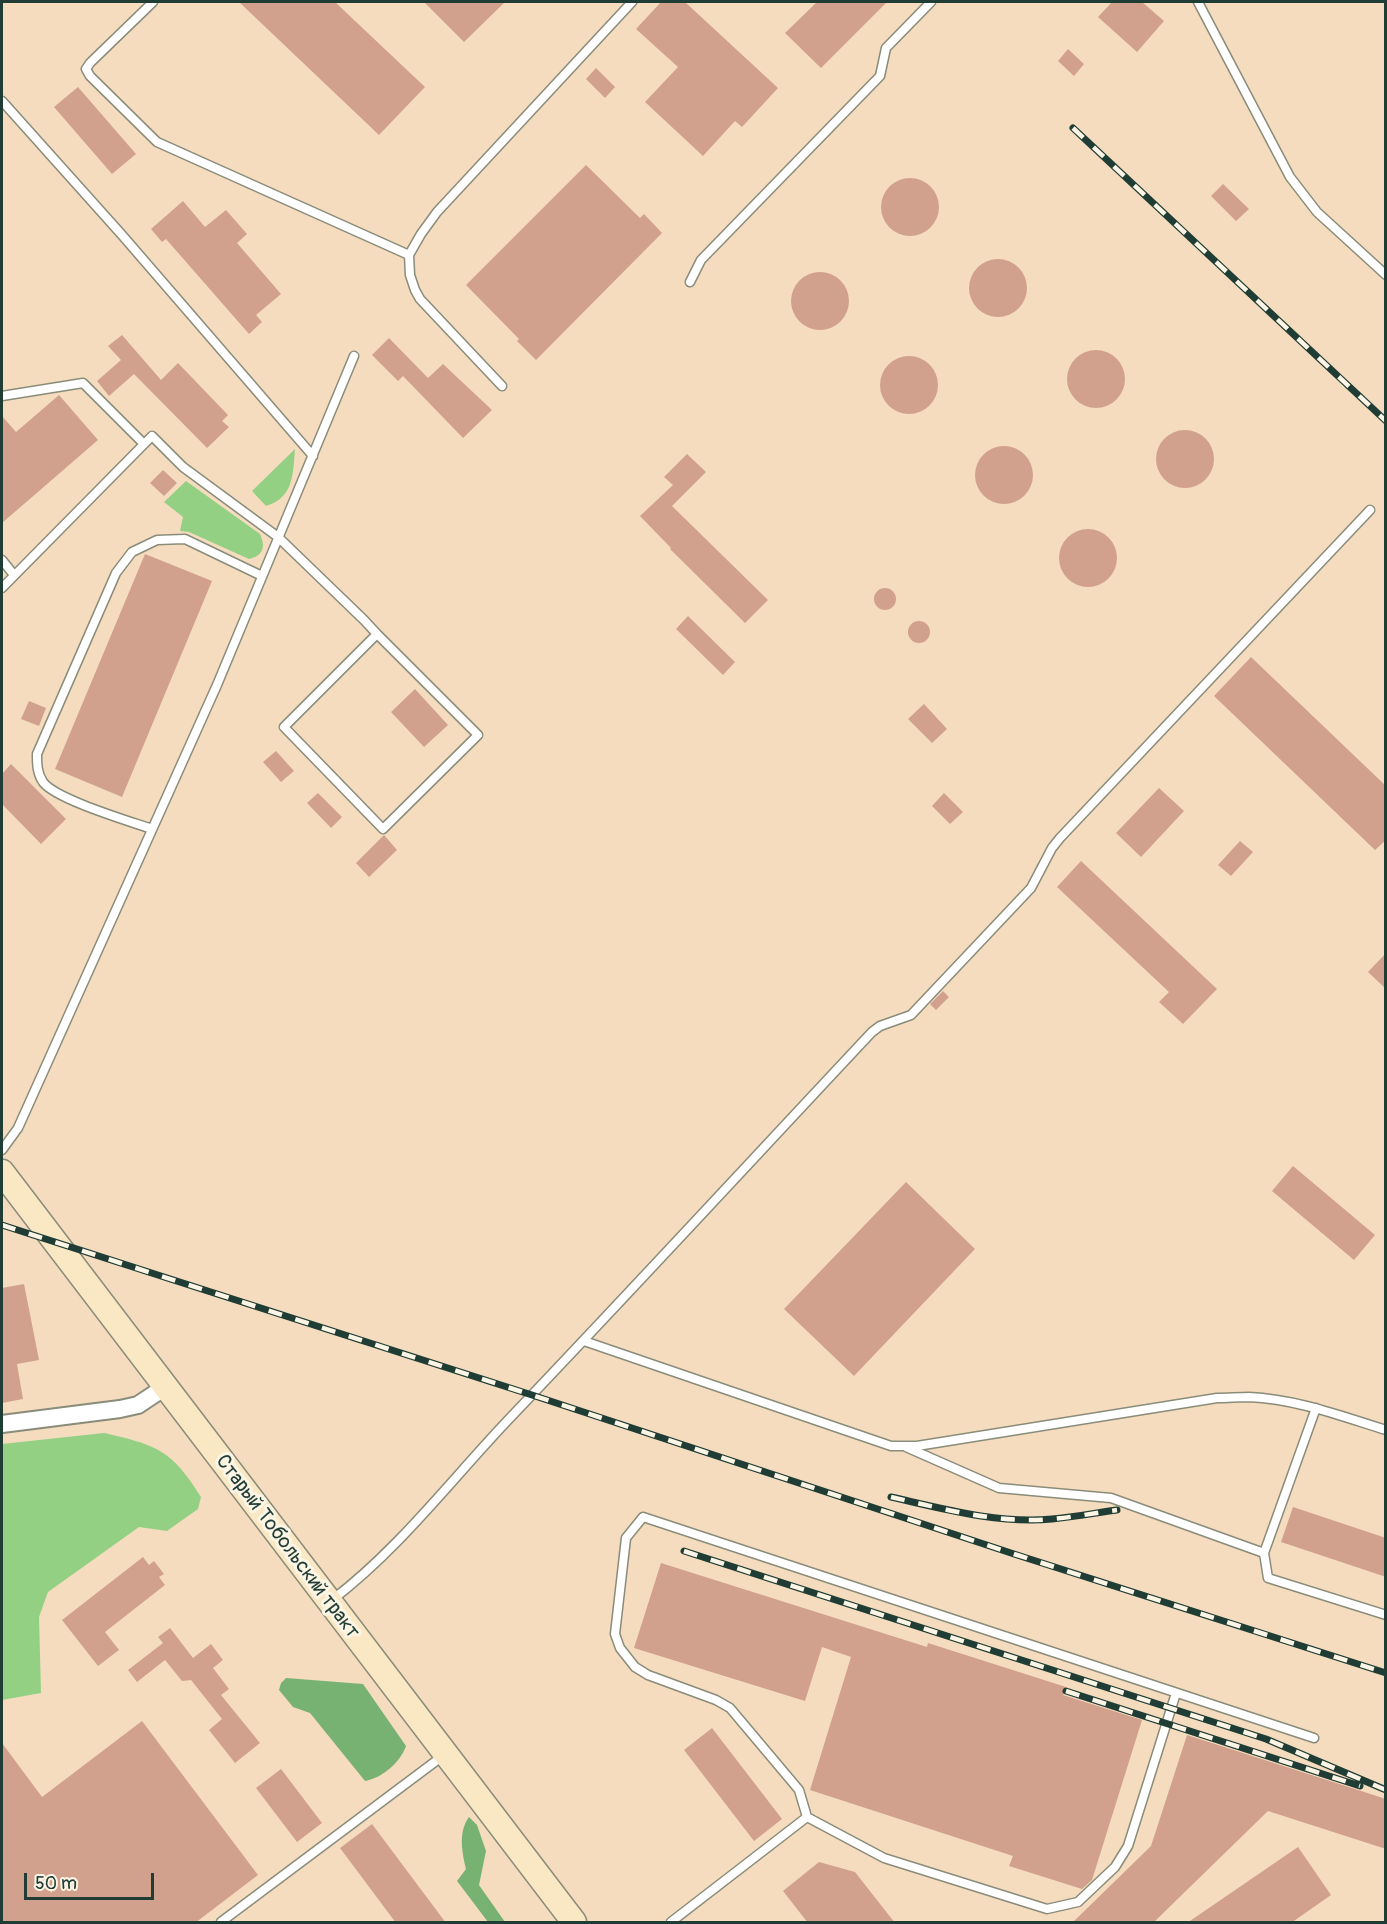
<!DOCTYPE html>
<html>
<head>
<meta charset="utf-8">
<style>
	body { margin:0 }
	#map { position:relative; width:1387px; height:1924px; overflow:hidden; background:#f5dcbf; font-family:Pangolin,sans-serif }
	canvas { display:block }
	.frame { position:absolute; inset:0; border:3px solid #1f3d34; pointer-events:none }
	.scale { position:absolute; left:24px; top:1873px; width:130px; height:27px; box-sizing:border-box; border:3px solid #1f3d34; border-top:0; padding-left:8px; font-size:18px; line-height:21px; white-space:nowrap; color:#1f3d34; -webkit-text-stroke:4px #fcf5e5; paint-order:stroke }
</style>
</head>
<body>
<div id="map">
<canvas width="1387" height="1924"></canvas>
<div class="frame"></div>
<div class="scale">50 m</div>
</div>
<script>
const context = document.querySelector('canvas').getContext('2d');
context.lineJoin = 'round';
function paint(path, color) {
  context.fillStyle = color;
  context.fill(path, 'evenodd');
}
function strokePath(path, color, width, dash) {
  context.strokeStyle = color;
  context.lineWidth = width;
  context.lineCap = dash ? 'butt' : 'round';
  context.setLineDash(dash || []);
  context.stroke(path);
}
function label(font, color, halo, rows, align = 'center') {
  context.font = font + ' Pangolin,sans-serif';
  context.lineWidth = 6;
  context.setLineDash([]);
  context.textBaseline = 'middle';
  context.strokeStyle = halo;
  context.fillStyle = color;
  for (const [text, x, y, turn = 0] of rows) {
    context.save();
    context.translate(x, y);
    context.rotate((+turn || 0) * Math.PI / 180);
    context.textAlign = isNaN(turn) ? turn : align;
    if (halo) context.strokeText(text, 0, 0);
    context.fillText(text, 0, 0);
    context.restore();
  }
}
paint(new Path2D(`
	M295,449c-2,24 -1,49 -29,57l-14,-15z
	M186,481l74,53c6,13 3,22 -11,25l-60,-27 -9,-1 3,-14 -19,-15z
	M104,1433c53,12 68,17 97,64l-3,12 -31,22 -28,-4 -91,65 -9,25 2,76 -39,7v-256z`), '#94d084');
paint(new Path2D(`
	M286,1678l77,6 43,62c-6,17 -24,32 -41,35l-55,-68 -17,-6 -14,-17 2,-7z
	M469,1817l8,8 9,26 -7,34 26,37h-17l-31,-41 9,-12c-4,-17 -8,-37 3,-52z`), '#77b272');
paint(new Path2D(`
	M239,2h96l90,85 -46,48z
	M424,2h81l-41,40z
	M661,2h24l93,86 -36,39 -7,-6 -32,35 -58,-54 33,-35 -42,-38z
	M817,2h70l-66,66 -36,-35z
	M1112,2h30l22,19 -27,31 -39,-35z
	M1068,49l16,15 -10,12 -16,-15z
	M596,68l19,19 -10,11 -19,-19z
	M78,87l58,67 -24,20 -58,-67z
	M586,165l54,53 4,-4 18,19 -126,127 -19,-19 2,-2 -53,-54z
	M881 207a29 29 0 1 1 58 0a29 29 0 1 1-58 0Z
	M1223,184l26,25 -13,12 -25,-25z
	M183,201l22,26 21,-17 21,24 -10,9 44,51 -25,21 6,7 -13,12 -83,-95 -4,3 -11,-13z
	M969 288a29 29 0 1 1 58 0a29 29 0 1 1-58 0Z
	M791 301a29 29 0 1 1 58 0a29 29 0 1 1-58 0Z
	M122,335l39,45 17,-17 50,52 -6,6 7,6 -22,21 -73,-74 -25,22 -12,-15 24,-21 -13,-14z
	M389,338l39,40 15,-14 49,46 -29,28 -60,-62 -5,5 -26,-26z
	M1067 379a29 29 0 1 1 58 0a29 29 0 1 1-58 0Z
	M880 385a29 29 0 1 1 58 0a29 29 0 1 1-58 0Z
	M59,395l39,45 -96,83v-107l14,16z
	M1156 459a29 29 0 1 1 58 0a29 29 0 1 1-58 0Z
	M975 475a29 29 0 1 1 58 0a29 29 0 1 1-58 0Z
	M687,454l19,18 -34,34 96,94 -23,23 -75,-74 1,-1 -31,-32 33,-31 -9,-8z
	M163,470l14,13 -13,13 -14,-13z
	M1059 558a29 29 0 1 1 58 0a29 29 0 1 1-58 0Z
	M145,554l67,27 -90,216 -67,-28z
	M874 599a11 11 0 1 1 22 0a11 11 0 1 1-22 0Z
	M688,616l47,46 -12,13 -47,-46z
	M908 632a11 11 0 1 1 22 0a11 11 0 1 1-22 0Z
	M1251,657l135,129v54l-11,10 -161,-154z
	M415,689l33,36 -24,22 -33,-35z
	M29,701l17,7 -7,18 -18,-7z
	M924,704l23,25 -15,14 -24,-24z
	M276,751l18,20 -13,11 -18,-20z
	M11,764l55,55 -25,25 -39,-40v-30z
	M1159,788l25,23 -43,46 -25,-24z
	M318,793l24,24 -11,11 -24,-25z
	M944,793l19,19 -13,12 -18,-18z
	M384,835l13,15 -28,27 -13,-14z
	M1240,841l13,11 -22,24 -13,-11z
	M1081,861l136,128 -34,35 -24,-22 10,-10 -112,-105z
	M1386,953v36l-18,-17z
	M943,991l6,6 -13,13 -6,-6z
	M1293,1166l82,69 -21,25 -82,-69z
	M906,1182l69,67 -121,127 -70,-67z
	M24,1284l15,76 -22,4 6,35 -21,4v-115z
	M1293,1507l93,31v39l-105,-35z
	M143,1557l6,8 5,-4 10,13 -5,3 6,8 -60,47 14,18 -21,16 -36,-46z
	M661,1563l266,84 1,-4 138,44 -3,8 79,25 -50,160 -10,9 -73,-23 4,-10 -203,-66 41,-133 -29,-10 -17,54 -171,-53z
	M170,1628l23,30 18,-14 12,16 -10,8 16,21 -8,6 39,48 -25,20 -26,-33 13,-11 -31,-39 -9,1 -17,-21 -28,22 -9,-12 35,-27 -5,-6z
	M142,1721l116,154 -63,48h-193v-180l40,54z
	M712,1728l70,91 -28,22 -70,-91z
	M1187,1735l199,64v50l-118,-38 -115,112h-81l79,-77z
	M281,1769l41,54 -25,19 -41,-54z
	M372,1824l74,99h-50l-56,-75z
	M1298,1847l33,48 -40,28h-104z
	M819,1862l36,10 40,51h-87l-25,-32z`), '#d1a18d');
const lane = new Path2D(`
	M153,2l-63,61 -4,6 4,7 67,66 252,113
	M1198,2l92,175 27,35 69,63
	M2,101l120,134 191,221
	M690,282l11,-22 179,-184 6,-28 45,-46
	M502,386l-82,-87 -5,-9 -5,-15 -1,-20 12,-21 16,-22 195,-210
	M2,396l81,-13 61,61
	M2,560l12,15
	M2,588l150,-152 31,31 95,70 86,83 13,14 101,101 -95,94 -99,-102 93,-93
	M152,829c-23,-8 -97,-30 -109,-47 -6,-9 -6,-18 -6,-28l79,-181 16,-21 25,-12 28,-1 77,37
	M2,1150l16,-22 199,-443 137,-329
	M584,1341l307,105h26l300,-48c10,0 22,-1 32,-1 47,2 92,19 137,33
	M906,1447l93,41 112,10 153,55 4,25 118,37
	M1264,1553l52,-145
	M332,1600c67,-51 119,-120 177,-181 122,-128 242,-258 363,-387l8,-6 31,-11 120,-127 21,-40 8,-10 310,-328
	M1176,1693l-48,153 -13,21 -37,35 -31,7 -163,-51 -77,-41 -8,-27 -69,-82 -14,-8 -68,-25 -13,-8 -15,-19 -5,-14 11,-96 17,-21 671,221
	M221,1922l223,-167
	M671,1922l136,-105`);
const street = new Path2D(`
	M2,1424l118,-15 18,-4 27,-18`);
const secondary = new Path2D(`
	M2,1172l572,750`);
strokePath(lane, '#8a8c7a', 11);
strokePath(street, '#8a8c7a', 20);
strokePath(secondary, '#8a8c7a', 27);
strokePath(lane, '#fff', 8);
strokePath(street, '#fff', 16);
strokePath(secondary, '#fae7c3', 24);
const rail = new Path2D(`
	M1073,128l313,293
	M2,1225l530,170 482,159 372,119
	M891,1497c53,12 107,27 161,22 22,-2 43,-6 65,-9
	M684,1551l582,188 120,51
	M1066,1691l294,95`);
strokePath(rail, '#1f3d34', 7);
strokePath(rail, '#fcf5e5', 4.5, [14]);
label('20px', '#1f3d34', '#fcf5e5', [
	["Старый Тобольский тракт",287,1547,53]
]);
</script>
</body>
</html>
